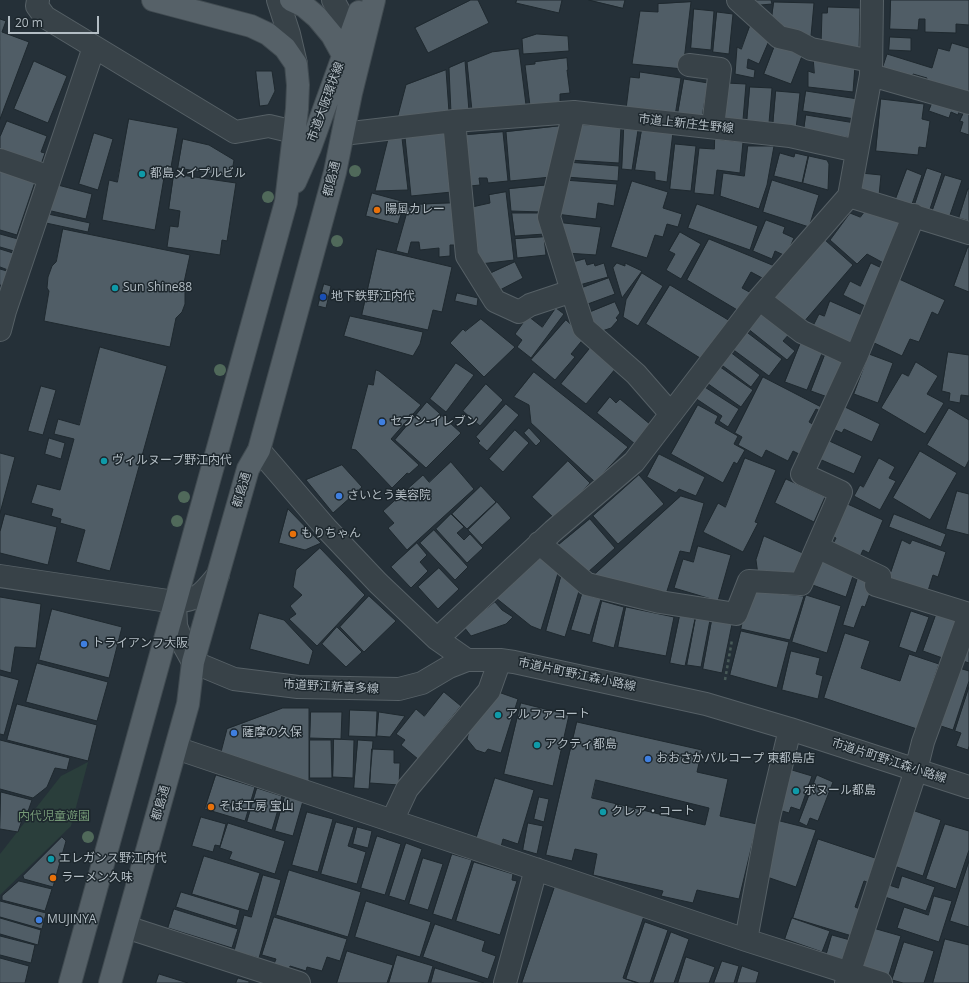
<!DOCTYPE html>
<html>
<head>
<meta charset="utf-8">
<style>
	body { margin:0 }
	#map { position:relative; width:969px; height:983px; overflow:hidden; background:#253038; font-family:"Open Sans",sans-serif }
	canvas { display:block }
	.scale { position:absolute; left:8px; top:16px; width:91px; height:18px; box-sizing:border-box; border:2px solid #b3bdc4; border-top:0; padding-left:5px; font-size:12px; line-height:14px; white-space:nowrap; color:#b3bdc4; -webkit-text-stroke:3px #1d272d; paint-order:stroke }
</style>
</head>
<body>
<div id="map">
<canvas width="969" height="983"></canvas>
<div class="scale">20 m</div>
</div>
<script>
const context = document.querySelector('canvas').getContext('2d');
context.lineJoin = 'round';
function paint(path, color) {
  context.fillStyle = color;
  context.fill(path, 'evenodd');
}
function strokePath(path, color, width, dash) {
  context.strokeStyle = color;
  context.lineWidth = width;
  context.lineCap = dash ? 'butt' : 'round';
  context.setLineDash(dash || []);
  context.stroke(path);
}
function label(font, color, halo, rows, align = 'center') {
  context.font = font + ' "Open Sans","Noto Sans JP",sans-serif';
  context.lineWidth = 3;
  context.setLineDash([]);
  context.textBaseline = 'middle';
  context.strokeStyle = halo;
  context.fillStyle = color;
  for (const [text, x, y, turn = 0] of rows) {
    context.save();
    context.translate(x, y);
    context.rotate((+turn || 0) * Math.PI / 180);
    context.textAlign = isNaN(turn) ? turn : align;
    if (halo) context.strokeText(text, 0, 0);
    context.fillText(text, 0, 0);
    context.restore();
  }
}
paint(new Path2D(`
	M88,762l-17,64 -71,69v-41l61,-78z`), '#2a3e3b');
const building = new Path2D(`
	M471,0h7l11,23 -61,30 -13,-25z
	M517,0h45l-3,13 -43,-10z
	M589,0h36l-2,8z
	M743,0h28l1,4 -23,2z
	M891,0h78v25l-13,-1v9l-31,-1v-13h-6l-1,11 -28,-1z
	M691,2l-8,67 -51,-5 8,-53 18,1v-8z
	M774,2l40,1 -3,33h-6l-34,-12z
	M828,7l32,1 -1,44 -38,-7 1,-32h5z
	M694,9l20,2 -3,39 -20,-2z
	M717,12l16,2 -4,40 -16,-2z
	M0,19l6,2 -4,11 27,10 -29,77z
	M750,26l21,10 -12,28 -11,-5 -1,9 8,2 -1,8 -19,-4 2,-27 4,2z
	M537,34l31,2 1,15 -46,3 -1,-15z
	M890,37l21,1v13l-22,-1z
	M777,40l27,11 -13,33 -27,-10z
	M952,43l17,5v46l-43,-13 1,-3 -14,-4 -1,4 -30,-9 5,-15 45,14 6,-20 11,3z
	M519,49l7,56 -54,6 -5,-49 25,-10z
	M813,53l42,13 -2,26 -45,-5v-16l6,2z
	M567,58l1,12h-1l3,23 -10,1v8l-30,4 -5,-41 10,-1v-2z
	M34,61l33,15 -19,47 -34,-14z
	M465,61l4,50 -18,2 -2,-45z
	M446,70l3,42 -52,7 9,-34z
	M256,71h16l3,20 -7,14 -8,1z
	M640,72l41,6 -6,38 -49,-7 4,-32 9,1z
	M684,79l24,4 -6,34 -24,-4z
	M726,83l20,1 -3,36 -20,-1z
	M750,87l22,1 -3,35 -22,-1z
	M776,91l24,2 -4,36 -23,-3z
	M806,91l52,8 -3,20 -52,-8z
	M934,98l26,10 -2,7 -7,-3 -2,6 -20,-7z
	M881,99l43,5 -2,15 8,2 -4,27 -7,-1 -1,8 -42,-4z
	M965,110l4,2v23l-9,-3 3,-10 -3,-1z
	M806,115l49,8 -3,15 -48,-8z
	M129,119l49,9 -7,39 -5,-1 -11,64 -53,-10 7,-40 8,2z
	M7,121l40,15 -6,16 4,1 -6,17 -39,-15v-18z
	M574,124l47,3 -2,36 -50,-3z
	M561,126l-1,10h-3l-6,41 -41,4 -4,-49z
	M624,129l14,1 -6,40 -10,-1z
	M642,129l31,3 -6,50 -12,-2v-8l-20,-2z
	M503,132l5,49 -20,2 -1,-5h-8l1,7 -10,1 -4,-51z
	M94,133l19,6 -15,51 -19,-6z
	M446,133l6,59 -41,4 -6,-59z
	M402,138l6,52 -33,1 13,-52z
	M183,139l26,6 25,15 -3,17 -53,-9z
	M715,139l28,3 -3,31 -23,-3 -3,25 -20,-2 5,-45 15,1z
	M675,144l21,2 -5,45 -21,-2z
	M748,146h26l-7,39 -8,24 -39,-13 3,-23 21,3z
	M780,153l14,4 1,-4 13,3 -6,27 -28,-7z
	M809,156l18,4 2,4 -1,26 -25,-7z
	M567,162l52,4 -1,15 -52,-4z
	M0,167l36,12 -19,56 -17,-5z
	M927,168l15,5 -13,39 -15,-5z
	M907,169l15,6 -11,32 -16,-6z
	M861,173l20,2 -2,21 -19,-5z
	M174,174l62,9 -9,58 -5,-1 -2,15 -53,-8 3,-21 8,1 2,-16 -11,-2z
	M945,175l17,5 -13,38 -17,-6z
	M564,180l53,4 -3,22 -16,-3 -2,16 -40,-5z
	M772,180l47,15 -10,32 -46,-15z
	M632,181l36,11 -5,16 19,6 -4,13 -11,-3 -4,13 -8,-2 -8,23 -36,-11z
	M54,184l38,10 -6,25 -39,-9z
	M549,185l-7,27 -31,-1 -2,-22z
	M968,189h1v32l-10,-3z
	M506,192l8,68 -34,4 -3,-8 -5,-49 18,-4 -1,-8z
	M372,193l33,9 -7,22 -32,-8z
	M454,203l2,42h-6v11l-11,1v-9l-19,2 -1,-8h-8l-3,12 -12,-3 13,-46z
	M697,204l61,22 -8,24 -62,-22z
	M866,210l37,13 -14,43 -22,-12 -10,10 -27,-24 20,-27 10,4z
	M512,213h32l1,21 -30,2z
	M48,214l42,9 -2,9 -42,-9z
	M766,220l19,7 -2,6 11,5 -8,18 -11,-5 -3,8 -19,-8z
	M555,222l46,5 -5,28 -30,-2z
	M63,229l127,26 -7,32 2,5v12l-3,8 -6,6 -6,29 -126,-26 5,-30 -2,-3 1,-11 4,-11 4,-4z
	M680,232l21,12 -20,35 -15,-9 9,-16 -6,-3z
	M0,234l18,5 -4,12 -14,-4z
	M544,237l2,18 -29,3 -2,-19z
	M709,239l68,28 -11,13 -15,-8 -9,16 11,6 -14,17 -52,-31z
	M825,240l28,25 -51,59 -28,-25z
	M968,247h1v45l-15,-6z
	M0,249l13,4 -5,17 -8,-3z
	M377,249l75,18 -10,45 -9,-2 -5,20 -66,-15z
	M585,259l2,6 7,-2 1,3 9,-3 4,14 -32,9 -6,-23z
	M515,262l8,16 -25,13 -9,-17z
	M617,263l8,3v-3l17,8 -20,27 -9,-30z
	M871,263l17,8 -19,37 -26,-13 7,-14 10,5z
	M0,269l7,2 -4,15 -3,-1z
	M642,273l21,13 -25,40 -15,-9 3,-17z
	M609,278l6,16 -30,11 -6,-16z
	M899,279l46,21 -7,15 -6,-3 -13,30 -9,-3 -8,17 -32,-15z
	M324,284l7,2 -5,22 -8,-2z
	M670,285l60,36 -30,37 -54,-34z
	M457,293l21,5 -1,8 -22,-5z
	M830,301l32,14 -14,33 -38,-16 9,-18 5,2z
	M615,302l5,11 -4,5 2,2 -7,8 -12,4 -11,-19z
	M556,308l8,6 -33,44 -14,-11 5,-7 -7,-6 13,-18 14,11z
	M761,309l30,23 -8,9 12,10 -8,9 -40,-32z
	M350,316l73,16 -3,12 -7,12 -69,-20z
	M481,319l34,28 -31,30 -34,-34 13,-14 2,2z
	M566,320l19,17 -14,17 4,3 -20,23 -24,-20z
	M744,330l38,29 -13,17 -38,-28z
	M801,342l22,9 -16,39 -22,-8z
	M100,347l67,19 -57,205 -34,-9 9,-32 -25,-7 1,-4 -10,-3 2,-7 -22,-6 6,-19 23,6 14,-51 -20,-5 4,-15 21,6z
	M591,347l25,21 -30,36 -25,-20z
	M729,351l31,24 -9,12 -32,-24z
	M826,352l22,9 -15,38 -22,-8z
	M948,352l21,3v41l-8,-1 -1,8 -11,-2 1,-8 -8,-2z
	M869,354l24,9 -15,40 -24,-9z
	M916,362l22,14 -11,18 17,9 -19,31 -44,-26 21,-35 6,3z
	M456,363l18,12 -28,37 -16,-13z
	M716,364l37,26 -12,17 -37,-26z
	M376,370l3,1 42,34 -30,34 28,26 -10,9 -2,-1 -15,15 -36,-38 -5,-1 17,-65 5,1z
	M534,372l94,75 -33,35 -64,-59 -2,-18 -15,-8z
	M763,377l66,34 -2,3 -11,-5 -7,13 11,6 -15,29 -12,-6 -5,10 -22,-11 -4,8 -24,-13 4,-8 -7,-4z
	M486,384l17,16 -23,26 -17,-15z
	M700,384l39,25 -11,18 -9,-6 3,-5 -30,-20z
	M41,386l15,4 -13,45 -15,-4z
	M610,397l6,6 4,-4 31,26 -16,19 -38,-31z
	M427,402l34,31 -35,35 -31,-28z
	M506,404l13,11 -32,36 -9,-8 2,-2 -4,-4z
	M698,405l20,11 -3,7 23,13 -4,8 11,6 -8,14 -3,-2 -11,21 -52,-29z
	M843,406l37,18 -8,18 -28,-13 -2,4 -9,-4z
	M949,408l20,12v40l-4,8 -38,-23z
	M529,428l12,13 -5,5 -12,-13z
	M515,430l14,13 -26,29 -14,-13z
	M49,438l16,5 -4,16 -16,-5z
	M825,439l37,17 -8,18 -37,-16z
	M920,451l37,22 -27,47 -37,-22z
	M0,453l15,4 -15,56z
	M659,454l46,23 -9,19 -17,-7 -3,4 -29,-16z
	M745,458l31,12 -21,52 3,1 -15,29 -40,-20 15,-29 7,4z
	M879,458l16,9 -6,11 7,3 -16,29 -26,-14 6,-11 3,2z
	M568,461l22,22 -35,36 -23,-22z
	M451,462l23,27 -67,61 -19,-22 6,-5 -11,-12 40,-36 6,7z
	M342,465l20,22 -29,26 -27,-33z
	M639,475l25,29 -46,40 -25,-28z
	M786,479l39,18 -11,25 -39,-19z
	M481,486l15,16 -29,27 -15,-15z
	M957,491l12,3v41l-23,-6z
	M681,496l23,7 -14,50 -10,-2 -14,43 -72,-19z
	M497,502l14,16 -29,27 -14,-15z
	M843,502l40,18 -14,33 -6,-3 -5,11 -27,-13 5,-10 -8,-4z
	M288,509l33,34 -16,7 -26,-7z
	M5,514l52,13 -9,38 -48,-12v-21z
	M451,514l13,13 -7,6 7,7 6,-6 13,14 -16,15 -31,-34z
	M894,514l52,20 -5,13 -52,-20z
	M590,519l25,29 -28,25 -31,-26z
	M434,530l34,37 -13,13 -35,-37z
	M764,536l41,18 -10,22 -37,-1 -2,-15z
	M902,540l8,4 2,-4 34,12 -8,25 -5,-2 -7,22 -39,-13z
	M417,543l10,12 -7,7 8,9 -17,17 -20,-21z
	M698,546l33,9 -13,46 -44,-13 9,-29 10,3z
	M320,548l45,47 -48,51 -28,-27 7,-5 -6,-8 12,-11 -9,-8 3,-17z
	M542,555l17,15 -18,60 -10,-4 -35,-28z
	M815,559l39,14 -8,24 -39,-14z
	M439,568l20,21 -21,20 -20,-22z
	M562,573l18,15 -15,49 -19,-6z
	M859,574l16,5 -10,28 -3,-1 -8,22 -11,-3z
	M750,591l54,5 -14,44 -49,-11z
	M582,594l19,5 -11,36 -19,-5z
	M806,595l35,11 -14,47 -35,-11z
	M369,596l27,25 -32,31 -24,-25z
	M0,597l41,7 -5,44 -21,-1 -4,26 -11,-3z
	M602,601l22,6 -10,41 -22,-6z
	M495,602l7,8 11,7 -7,7 -35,12 -7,-9z
	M626,607l48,10 -8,39 -48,-9z
	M52,609l70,18 -13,51 -70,-18z
	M911,611l18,6 -13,36 -17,-6z
	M937,612l25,9 -14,39 -25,-9z
	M259,613l25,7 29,31 -4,14 -59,-16z
	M680,615l15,4 -10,47 -15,-3z
	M696,617l14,3 -9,47 -14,-2z
	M712,620l20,4 -10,49 -19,-4z
	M337,627l25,25 -16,15 -24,-23z
	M741,631l48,11 -12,46 -47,-13z
	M845,633l25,8 -9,27 39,13 9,-27 30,10 -22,65 -93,-31z
	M969,644v19l-6,-2z
	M791,651l29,7 -4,16 7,2 -5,23 -36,-9z
	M37,663l71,19 -11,39 -71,-19z
	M959,668l10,3v10l-16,49 -12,-4z
	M0,675l19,5 -15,55 -4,-1z
	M969,687v59l-1,4 -12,-4 5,-13 -6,-2z
	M444,692l17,14 -43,53 -17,-14 4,-5 -9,-6 20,-25 8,7z
	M501,693l17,6 -17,54 -13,-4 -3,4 -9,-3 -9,-11 2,-8z
	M521,703l48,12 -16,71 -49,-12z
	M17,704l80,21 -9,36 -81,-21z
	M283,708h26v74l-88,-30 6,-23z
	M350,710l27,1 -1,26 -27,-1z
	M311,712h31l-1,27 -31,-1z
	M379,712l26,4 -15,21 -13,-1z
	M577,722l125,28 -5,22 31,7 -8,37 37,8 -18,75 -42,-9 -4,13 -32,-7 2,-5 -70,-16 4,-21 -22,-5 -3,12 -26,-6zM596,780l113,28 -4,17 -113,-27z
	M334,739l20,1 -1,38 -20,-1z
	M0,740l70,18 -3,12 -12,-2 -8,19 -14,11 -33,-9z
	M310,740h21l1,38h-22z
	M358,740l15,1 -4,48 -15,-1z
	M372,749l22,1v13h6l-1,22 -29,-2z
	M792,770l20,6 -12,34 -9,-3 -2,6 -10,-3z
	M216,775l39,12 -10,34 -40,-12z
	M817,775l16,7 -15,39 -8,-3 -3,8 -8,-4z
	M495,778l39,12 -16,54 -15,-5 -2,8 -25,-8z
	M257,788l25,8 -10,34 -25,-8z
	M1,792l31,8 -6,17h-3l-5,15 -18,-3z
	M285,796l18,5 -10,35 -18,-5z
	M539,797l10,2 -5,23 -10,-3z
	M909,809l32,11 -18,56 -32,-11z
	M307,812l26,7 -15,53 -26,-7z
	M201,817l25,7 -6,22 -5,-1 -2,7 -21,-6z
	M776,820l40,10 -20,57 -32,-11z
	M336,822l18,5 -6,19 18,6 -9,32 -36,-10z
	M228,823l57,18 -10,33 -46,-15 3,-7 -12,-4z
	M528,823l15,3 -6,28 -14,-4z
	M945,824l24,7v19l-13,39 -30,-10z
	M357,827l15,4 -4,17 -15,-4z
	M377,836l24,8 -16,51 -24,-7z
	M62,837l4,4 -13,46 -29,-8 -1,-3z
	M818,839l60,20 -8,24 -6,-2 -9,26 5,2 -8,27 -59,-18z
	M406,843l16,6 -17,52 -16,-5z
	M452,854l20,6 -20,60 -19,-6z
	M204,856l56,17 -12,38 -56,-17z
	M423,858l20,6 -15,46 -19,-6z
	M969,861v66l-19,-6z
	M474,862l39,12 -1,6 5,1 -17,54 -44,-14z
	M289,870l72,22 -13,45 -72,-22z
	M263,875l18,5 -22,78 -25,-7 10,-36 7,2z
	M902,876l33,11 -9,24 -44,-15 4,-12 12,4z
	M19,881l33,8 -7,22 -43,-11v-4z
	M555,886l89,30 -21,62 14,5h-115z
	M181,892l59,18 -4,16 -60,-19z
	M934,896l18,5 -13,41 -42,-14 7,-21 24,8z
	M0,901l46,12 -4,16 -42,-12z
	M366,901l65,21 -11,35 -65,-20z
	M174,909l64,20 -6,19 -64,-20z
	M274,917l73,22 -7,22 -13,-4 -5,14 -15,-4 -1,4 -16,-5 -1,3 -15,-5 2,-5 -14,-4z
	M0,918l41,12 -3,15 -38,-11z
	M792,918l38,13 -8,21 -37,-13z
	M645,922l23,8 -18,53h-11l-13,-4z
	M435,924l50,17 -3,10 14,5 -8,23 -65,-22z
	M873,928l28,8 -13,42 -28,-8z
	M671,932l18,7 -15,44h-21z
	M832,935l18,5 -7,21 -17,-5z
	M0,936l35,9 -4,18 -31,-8z
	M945,939l24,6v38h-36z
	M904,942l30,9 -10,32h-21l-11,-3z
	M347,951l46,14 -6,18h-50z
	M397,955l36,11 -5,17h-39z
	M686,957l29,10 -6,16h-31z
	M0,958l29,8 -4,17h-25z
	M722,961l17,5 -5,17h-20z
	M742,966l17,6 -3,11h-19z
	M435,968l49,15h-53z
	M159,974l29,9h-32z
	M238,978l11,3v2h-13z`);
paint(building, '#505d66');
strokePath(building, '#1f292f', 1);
const minor = new Path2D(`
	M38,0l-1,6 8,11 190,115 34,-6 25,6
	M278,0l11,34 7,30
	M333,0l18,33 -1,6 1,9
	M738,0l41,37 17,4 15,8 60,12
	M872,0l-1,75 -22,121 120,37
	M689,65l31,4 -7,57
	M871,75l98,28
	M574,112l-25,105 23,74 12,37 52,46 35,40
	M454,121l13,135 28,45 24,11 11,-7 42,-14
	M343,134l111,-13 120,-9 216,24 67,15
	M0,160l50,17
	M759,299l43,33 54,25
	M0,330l5,-19 89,-264
	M259,450l67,78 52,55 59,56 30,21h33l14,2 192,42 84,25 179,58
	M539,543l48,41 73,18 76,12 13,-33 52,3 40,-92 -39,-18 54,-117 58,-142
	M817,547l63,30 -4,8 93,29
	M0,576l175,26c24,-2 28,-9 43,-27
	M175,602l1,24 7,18 10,18 41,17 64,8 101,2 23,-6 27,-16 18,-7
	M437,639l116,-108 81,-69 125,-163 90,-103
	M176,748l570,192 135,43
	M392,821l15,-32 82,-98 11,-31
	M126,927l173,56
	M746,940l22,-119 22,-92
	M505,983l31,-114
	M846,983l70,-213 7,-28 46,-127`);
const major = new Path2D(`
	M291,0l13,6 13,11 15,18 11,20v10
	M295,182l15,-34 49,-136
	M70,983l216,-781 11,-93 1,-24 -2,-21 -11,-16 -17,-14 -17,-8 -98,-26
	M110,983l78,-279 5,-42 55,-193 11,-19 76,-278 16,-79 23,-93`);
strokePath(minor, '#566066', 24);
strokePath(major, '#414b51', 24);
strokePath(new Path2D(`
	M725,680l7,-40`), '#485a58', 2.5, [3, 3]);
strokePath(minor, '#384248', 22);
strokePath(major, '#566168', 22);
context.fillStyle = '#50695a';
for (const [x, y] of [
	[355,171],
	[268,197],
	[337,241],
	[220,370],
	[184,497],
	[177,521],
	[88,837]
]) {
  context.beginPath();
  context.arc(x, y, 6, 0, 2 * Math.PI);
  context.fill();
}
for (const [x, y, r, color] of [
	[142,174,4,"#0f9aa8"],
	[377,210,4,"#e8710a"],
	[115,288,4,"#0f9aa8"],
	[323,297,4,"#1a4fb4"],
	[382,422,4,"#3f7fe0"],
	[104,461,4,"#0f9aa8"],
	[339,496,4,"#3f7fe0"],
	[293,534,4,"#e8710a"],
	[84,644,4,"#3f7fe0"],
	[498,715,4,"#0f9aa8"],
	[234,733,4,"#3f7fe0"],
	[537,745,4,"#0f9aa8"],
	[648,759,4,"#3f7fe0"],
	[796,791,4,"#0f9aa8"],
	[211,807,4,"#e8710a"],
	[603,812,4,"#0f9aa8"],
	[51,859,4,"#0f9aa8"],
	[53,878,4,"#e8710a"],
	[39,920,4,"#3f7fe0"]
]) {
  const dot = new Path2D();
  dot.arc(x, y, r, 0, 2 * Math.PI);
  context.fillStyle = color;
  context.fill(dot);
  strokePath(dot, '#1d272d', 1.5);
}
label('12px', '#b3bdc4', '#1d272d', [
	["市道大阪環状線",326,102,-70],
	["市道上新庄生野線",686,124,6],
	["都島通",332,179,-76],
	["都島通",242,490,-73],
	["市道片町野江森小路線",577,675,12],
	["市道野江新喜多線",331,687,3],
	["市道片町野江森小路線",889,761,18],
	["都島通",161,803,-74]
]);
label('12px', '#b3bdc4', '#1d272d', [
	["都島メイプルビル",150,174],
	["陽風カレー",385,210],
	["Sun Shine88",123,288],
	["地下鉄野江内代",331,297],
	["セブン-イレブン",390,422],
	["ヴィルヌーブ野江内代",112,461],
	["さいとう美容院",347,496],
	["もりちゃん",301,534],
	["トライアンフ大阪",92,644],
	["アルファコート",506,715],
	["薩摩の久保",242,733],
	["アクティ都島",545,745],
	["おおさかパルコープ 東都島店",656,759],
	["ボヌール都島",804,791],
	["そば工房 宝山",219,807],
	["クレア・コート",611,812],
	["エレガンス野江内代",59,859],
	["ラーメン久味",61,878],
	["MUJINYA",47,920]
], 'left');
label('12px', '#749876', '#1d272d', [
	["内代児童遊園",54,817]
]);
</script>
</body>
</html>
